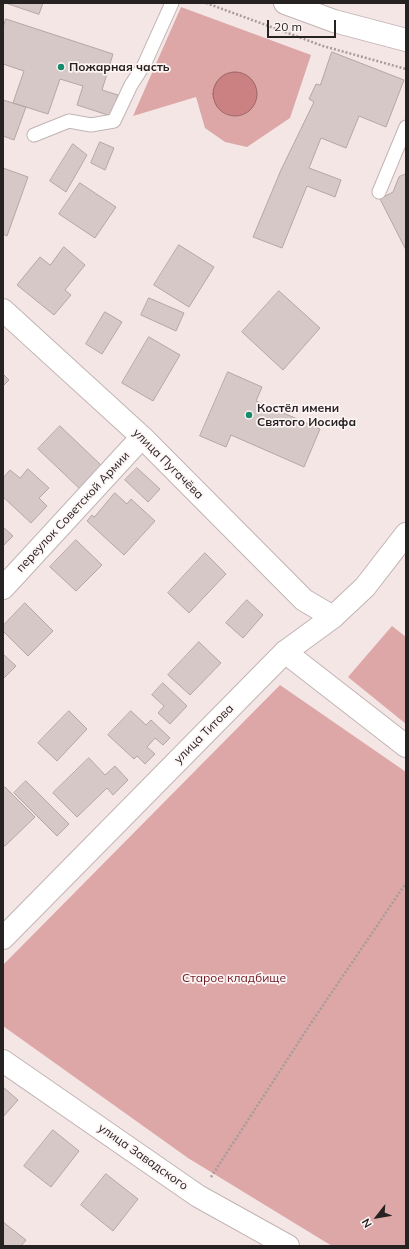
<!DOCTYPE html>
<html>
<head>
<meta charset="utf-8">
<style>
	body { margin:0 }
	#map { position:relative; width:409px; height:1249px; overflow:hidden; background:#f4e6e5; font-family:Mulish,sans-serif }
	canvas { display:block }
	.frame { position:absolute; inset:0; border:4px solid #272222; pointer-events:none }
	.north { position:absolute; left:357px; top:1197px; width:40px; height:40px; -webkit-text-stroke:3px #fdf4f4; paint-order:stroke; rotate:239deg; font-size:11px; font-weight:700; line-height:16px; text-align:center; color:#272222 }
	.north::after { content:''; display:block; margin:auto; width:14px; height:18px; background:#272222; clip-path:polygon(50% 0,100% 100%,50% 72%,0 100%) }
	.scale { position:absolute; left:267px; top:20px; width:69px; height:18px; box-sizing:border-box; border:2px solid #272222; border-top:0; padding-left:5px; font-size:12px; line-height:14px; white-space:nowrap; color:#272222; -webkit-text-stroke:3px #fdf4f4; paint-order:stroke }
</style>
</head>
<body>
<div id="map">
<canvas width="409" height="1249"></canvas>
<div class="frame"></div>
<div class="north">N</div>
<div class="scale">20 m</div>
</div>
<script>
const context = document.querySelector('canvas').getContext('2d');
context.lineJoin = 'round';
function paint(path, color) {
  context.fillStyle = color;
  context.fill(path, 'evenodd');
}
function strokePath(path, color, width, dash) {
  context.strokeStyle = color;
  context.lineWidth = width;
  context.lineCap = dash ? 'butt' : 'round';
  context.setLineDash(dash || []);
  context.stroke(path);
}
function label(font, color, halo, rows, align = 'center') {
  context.font = font + ' Mulish,sans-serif';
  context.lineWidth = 3.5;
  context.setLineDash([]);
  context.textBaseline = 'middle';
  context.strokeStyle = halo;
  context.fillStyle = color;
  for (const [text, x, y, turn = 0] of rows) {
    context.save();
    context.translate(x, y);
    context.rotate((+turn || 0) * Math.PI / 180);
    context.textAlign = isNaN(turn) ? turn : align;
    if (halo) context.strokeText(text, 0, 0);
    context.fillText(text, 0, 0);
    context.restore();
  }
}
paint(new Path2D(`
	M181,7l130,48 -21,63 -43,29 -22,-5 -20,-14 -9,-31 -63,19zM213,99l43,2c-11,21 -34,20 -43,-2z
	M392,626l14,11v87l-58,-47z
	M280,685l126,87v474h-74l-144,-88 -185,-132v-61z`), '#dca7a6');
const water = new Path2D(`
	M213 94a22 22 0 1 1 44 0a22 22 0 1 1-44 0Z`);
paint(water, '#cb8182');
strokePath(water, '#9a6465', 1);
const building = new Path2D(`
	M6,3h37l-4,11z
	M6,19l107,35 -11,36 16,5 -7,21 -34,-11 6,-19 -23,-7 -12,35 -35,-11 11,-32 -21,-7v-36z
	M332,52l72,28 -18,47 -27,-11 -13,32 -25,-10 -12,30 32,12 -6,17 -28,-11 -25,62 -29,-11 28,-67 33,-68 -5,-3 7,-15 4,1z
	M3,100l23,7 -12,33 -11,-4z
	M100,142l14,6 -9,22 -14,-7z
	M73,144l14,11 -21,37 -16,-11z
	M3,168l25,9 -21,59 -4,-2z
	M406,174v76l-26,-51 13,-7 6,-15z
	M80,183l36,24 -21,31 -36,-24z
	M179,245l35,22 -25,40 -35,-22z
	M64,247l21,18 -20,25 6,5 -17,20 -37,-30 23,-28 10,8z
	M279,291l41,37 -37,42 -41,-38z
	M149,298l35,15 -8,18 -35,-16z
	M105,312l17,10 -20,32 -16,-10z
	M149,337l31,18 -27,46 -31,-18z
	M228,372l34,15 -6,14 64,28 -16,38 -73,-32 -5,12 -26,-11z
	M3,374l6,6 -6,6z
	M60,426l43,41 -22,23 -43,-41z
	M137,468l23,21 -12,13 -23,-22z
	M28,469l21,19 -10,10 8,8 -16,17 -28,-26v-19l7,-8 10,8z
	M115,493l12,11 4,-5 24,22 -31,34 -37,-34 5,-6 2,2z
	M3,527l10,9 -10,10z
	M76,540l26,25 -26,26 -26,-24z
	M205,553l21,21 -37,39 -21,-20z
	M247,600l16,15 -20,23 -17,-15z
	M25,603l28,28 -25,25 -25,-25v-5z
	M199,642l22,21 -31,32 -22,-20z
	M3,654l13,12 -13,13z
	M163,683l24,23 -17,18 -12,-11 6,-7 -12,-11z
	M69,711l18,18 -30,32 -19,-18z
	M131,711l15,14 5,-5 19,18 -7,7 -8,-7 -8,9 8,7 -10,10 -8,-8 -3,3 -26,-24z
	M89,758l16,17 10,-9 13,14 -15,15 -6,-7 -30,29 -24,-24z
	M26,781l43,43 -12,12 -43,-43z
	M5,787l30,30 -30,29 -2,-1v-56z
	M3,1087l15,13 -15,17z
	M53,1130l26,21 -28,36 -27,-21z
	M106,1174l32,25 -25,32 -32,-26z
	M3,1222l23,18 -5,6h-18z`);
paint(building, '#d6c8c7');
strokePath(building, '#b4a6a6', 1);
const lane = new Path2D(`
	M34,135l35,-14 22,4 23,-4 17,-36 13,-20 28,-62
	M379,192l27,-65`);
const street = new Path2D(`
	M3,310l139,127 162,163 29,17
	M3,588l139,-151
	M285,652l121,94
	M3,1061l195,135 90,50`);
const secondary = new Path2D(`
	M285,3l49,18 72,19
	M3,938l282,-286 48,-35 32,-30 41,-53`);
strokePath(lane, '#c2b4b4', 15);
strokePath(street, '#c2b4b4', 24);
strokePath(secondary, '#c2b4b4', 24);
strokePath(new Path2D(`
	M206,3l117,43 83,23
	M211,1177l100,-154 95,-140`), '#a79c9b', 2.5, [2, 2]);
strokePath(lane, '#fff', 13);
strokePath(street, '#fff', 22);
strokePath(secondary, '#fff', 22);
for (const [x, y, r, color] of [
	[61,67,4,"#188b6c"],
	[249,415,4,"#188b6c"]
]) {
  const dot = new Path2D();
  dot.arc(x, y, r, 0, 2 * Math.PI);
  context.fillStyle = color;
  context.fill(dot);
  strokePath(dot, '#fdf4f4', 1.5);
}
label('bold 12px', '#272222', '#fdf4f4', [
	["Пожарная часть",69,67],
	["Костёл имени",257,408],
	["Святого Иосифа",257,422]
], 'left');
label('12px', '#272222', '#fdf4f4', [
	["улица Пугачёва",168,464,45],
	["переулок Советской Армии",73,512,-47],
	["улица Титова",204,734,-45],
	["улица Завадского",143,1157,35]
]);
label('12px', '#6e1722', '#fdf4f4', [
	["Старое кладбище",234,978]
]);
</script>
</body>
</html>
